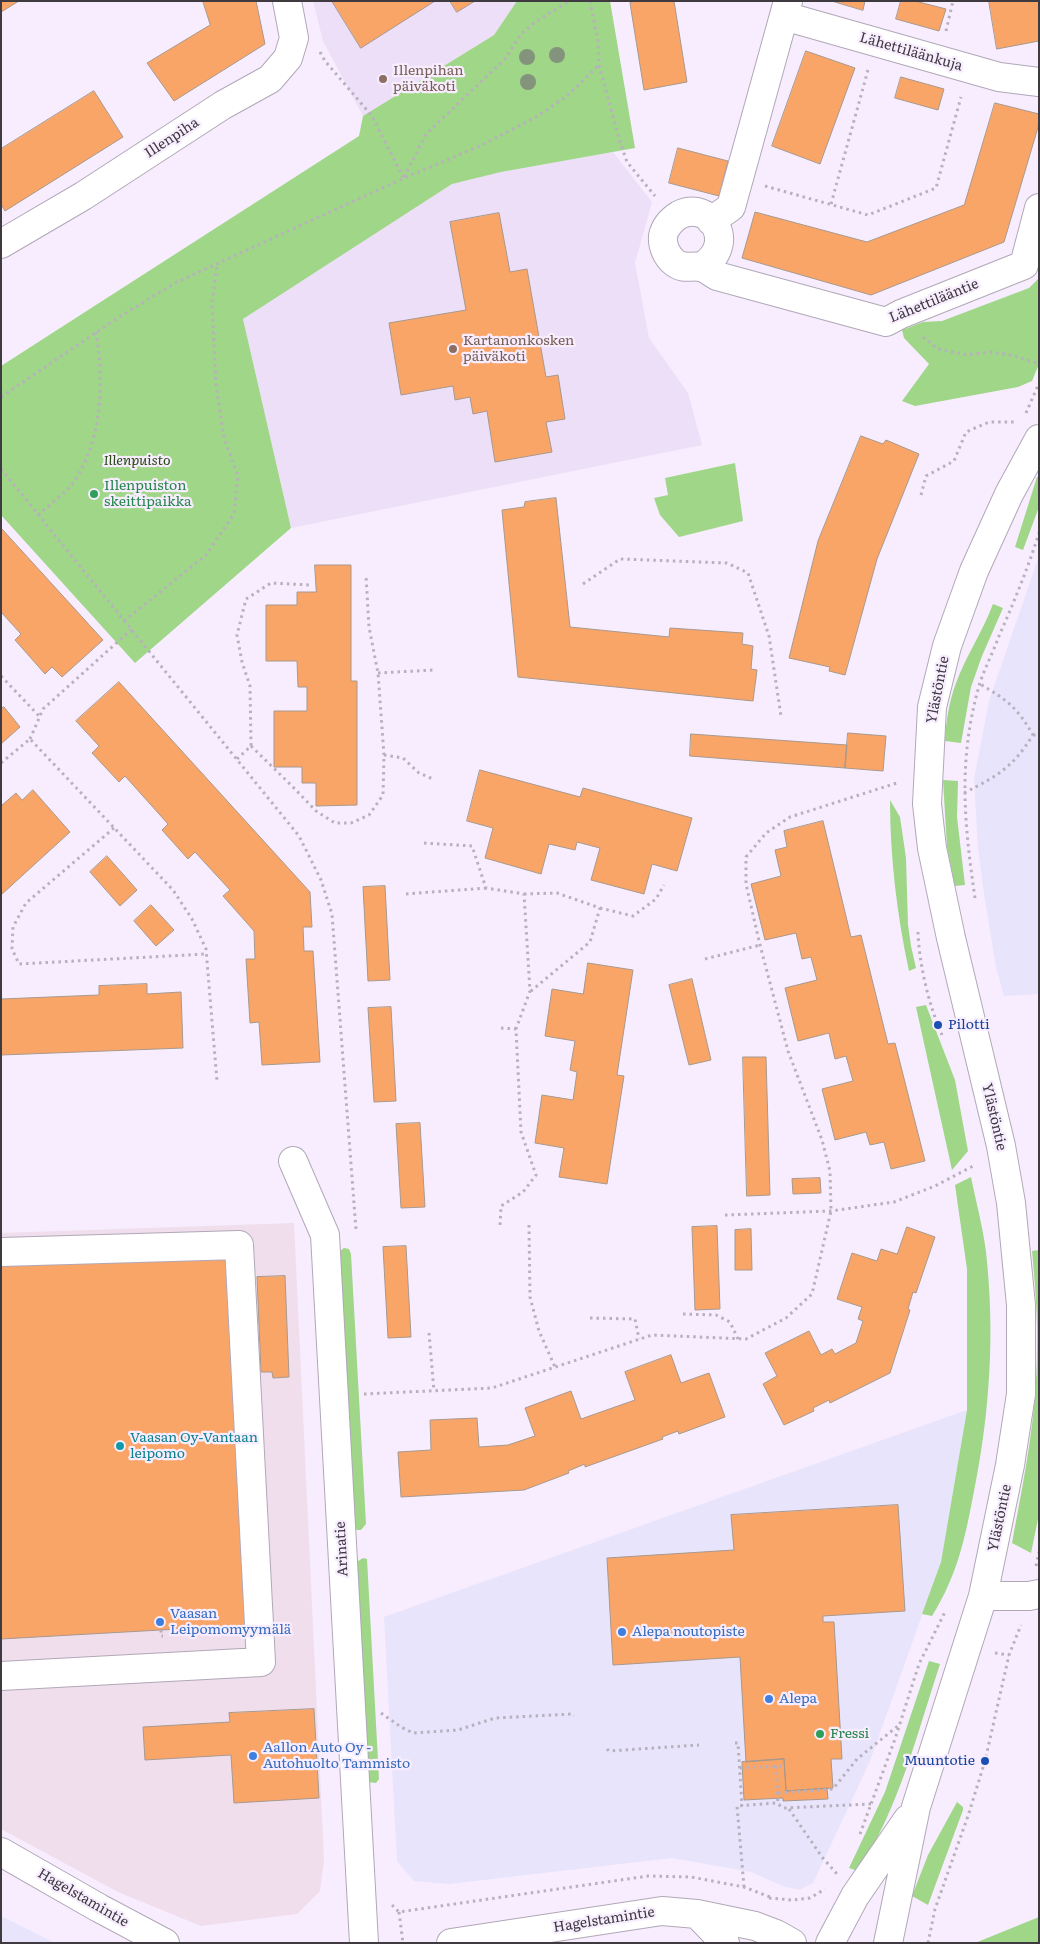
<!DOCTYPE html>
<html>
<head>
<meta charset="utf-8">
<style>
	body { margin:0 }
	#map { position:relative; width:1040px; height:1944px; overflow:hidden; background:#f7edfe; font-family:Literata,serif }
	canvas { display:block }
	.frame { position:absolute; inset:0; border:2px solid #3e3a40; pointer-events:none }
</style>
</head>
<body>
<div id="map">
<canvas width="1040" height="1944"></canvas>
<div class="frame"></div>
</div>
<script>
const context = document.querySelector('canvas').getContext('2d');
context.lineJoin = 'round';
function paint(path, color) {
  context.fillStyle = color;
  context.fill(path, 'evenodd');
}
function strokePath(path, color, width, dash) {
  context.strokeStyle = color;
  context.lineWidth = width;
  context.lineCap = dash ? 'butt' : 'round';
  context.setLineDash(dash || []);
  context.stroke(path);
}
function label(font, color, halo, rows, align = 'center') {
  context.font = font + ' Literata,serif';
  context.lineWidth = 4.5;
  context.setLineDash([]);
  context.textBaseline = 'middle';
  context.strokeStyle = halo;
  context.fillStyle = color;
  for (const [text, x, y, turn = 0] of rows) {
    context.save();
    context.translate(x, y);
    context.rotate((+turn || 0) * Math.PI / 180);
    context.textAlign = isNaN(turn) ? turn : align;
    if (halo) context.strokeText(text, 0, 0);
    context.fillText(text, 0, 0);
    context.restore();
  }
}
paint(new Path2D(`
	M1039,556v438l-35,2 -8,-29 -12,-73 -6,-46 -4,-69 15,-78z
	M967,1410l-26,152 -71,199 -57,122 -14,7 -16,-4 -32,-14 -79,-14 -223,26 -35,-3 -17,-20 -13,-244z
	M1,1916l54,27h-54z`), '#e8e4fb');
paint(new Path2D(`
	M294,1223l30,637 -4,31 -23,23 -96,12 -83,-34 -117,-63v-596z`), '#f0deed');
paint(new Path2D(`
	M313,1h204l-23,34 -131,81 -40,-75z
	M613,152l39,50 -17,61 14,75 39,55 14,52 -411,83 -48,-209 209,-135 49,-12z`), '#eddff7');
paint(new Path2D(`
	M517,1h93l25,147 -134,24 -49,12 -209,135 48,209 -156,135 -134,-148v-149l358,-230 4,-20 131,-81z
	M1039,278v86l-7,17 -14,6 -103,19 -13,-5 27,-37 -25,-26 -2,-8 21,-8 19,-1 87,-33z
	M735,463l8,58 -64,16 -19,-22 -6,-17 14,-3 -3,-17z
	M1037,477h2v30l-16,43 -8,-3z
	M993,604l10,4 -21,48 -11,31 -10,56 -16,-2c1,-20 4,-39 11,-58 10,-27 27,-52 37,-79z
	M943,780l15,1 -1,36 8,68 -10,1 -8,-39z
	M890,800l10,17 6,41 2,67 3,21 5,22 -7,3c-12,-56 -19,-114 -19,-171z
	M926,1005l29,75 13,71 -16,19 -36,-163z
	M971,1177c5,25 12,50 15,75 9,80 4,160 -12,239 -9,47 -16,83 -42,125l-10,-2 19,-52 26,-152v-141l-12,-84z
	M344,1248l5,1 2,5 15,270 -5,6h-4l-4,-4 -13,-275z
	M1039,1250v264l-8,39 -19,-10c12,-64 25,-128 25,-193 1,-33 -2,-66 -5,-99z
	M363,1558l4,1 12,220 -3,4 -9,-1 -12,-219z
	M929,1661l11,3c-23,70 -41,144 -82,207l-9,-3 36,-76z
	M957,1802l6,5v3l-35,95 -16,-9 16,-41z
	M1039,1917v26h-64z`), '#9fd687');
const building = new Path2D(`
	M1,1h18l-18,11z
	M203,1h53l9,43 -91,57 -27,-38 63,-38z
	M332,1h103l-74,47z
	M450,1h25l-18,11z
	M638,1h36l13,81 -43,8 -14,-87z
	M832,1h33l-2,9z
	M901,1h14l31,8 -7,22 -43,-12z
	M989,1h50v40l-42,8z
	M806,51l49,17 -35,96 -48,-18z
	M901,77l43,12 -6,21 -43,-12z
	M94,91l29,46 -118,74 -4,-7v-55z
	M995,103l44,11v10l-35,118 -133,53 -129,-37 13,-46 112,30 97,-37z
	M678,148l50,13 -9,35 -50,-13z
	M499,213l11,59 17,-3 19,108 12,-2 7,44 -19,3 6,30 -57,10 -8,-51 -14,3 -3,-17 -15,3 -2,-14 -52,9 -12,-72 77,-13 -16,-88z
	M861,436l22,8 3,-4 33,14 -42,105 -32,116 -16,-4 1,-4 -41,-9 29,-117z
	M556,498l14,129 99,10 1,-9 73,5 -1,11 11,2 -2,23 6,1 -4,31 -235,-24 -16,-167 22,-3 1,-5z
	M1,528l102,112 -41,37 -10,-10 -7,7 -30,-34 6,-6 -20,-22z
	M315,565h36v116h6v124l-41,1v-23h-14v-16h-28v-56h33v-24h-9l-1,-26h-31v-56h31v-13h19z
	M119,682l191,210 2,35h-9l1,24h9l7,111 -58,3 -3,-43 -9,1 -4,-64h9l-1,-28 -31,-35 7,-6 -35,-38 -7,7 -26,-29 6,-6 -43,-48 -6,6 -27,-29 7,-7 -23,-25z
	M4,707l16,20 -19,17v-35z
	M848,733l38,3 -3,35 -38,-3z
	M691,734l156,11 -2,23 -155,-12z
	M480,770l100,27 3,-9 109,30 -15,53 -25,-7 -8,30 -53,-14 9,-32 -23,-6 -2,8 -26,-6 -8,30 -56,-16 8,-30 -26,-7z
	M33,790l37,42 -69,63v-89l15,-13 6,7z
	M823,821l28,116 10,-2 27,109 7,-1 30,118 -34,8 -7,-27 -14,3 -4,-13 -31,8 -13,-51 31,-8 -7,-25 -11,3 -6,-26 -31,8 -13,-53 32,-8 -6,-23 -9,2 -6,-26 -31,7 -14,-56 30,-8 -6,-26 12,-3 -3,-16z
	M107,856l30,34 -17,16 -30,-34z
	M385,886l5,94 -22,1 -5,-94z
	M151,905l23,25 -18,16 -22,-25z
	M588,963l45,7 -16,105 7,1 -17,108 -48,-7 5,-29 -29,-5 7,-48 31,5 4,-28 -7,-2 5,-29 -30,-5 7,-47 31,5z
	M692,979l19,81 -22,5 -20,-80z
	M147,984v10l34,-2 2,56 -182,7v-56l98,-4v-9z
	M391,1007l5,94 -22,1 -6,-94z
	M743,1057h23l4,138 -23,1z
	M420,1123l5,84 -24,1 -5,-84z
	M820,1178l1,15 -28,1 -1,-15z
	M717,1226l3,83 -25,1 -3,-83z
	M907,1227l28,10 -19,56 -3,-1 -5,17 2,1 -20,63 -60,30 -1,-3 -16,8 1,3 -30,14 -21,-41 14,-8 -12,-23 44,-22 12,24 11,-6 3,5 21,-11 7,-22 -5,-2 4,-12 -25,-8 15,-46 25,8 4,-12 16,5z
	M751,1229l1,41h-17v-40z
	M406,1246l5,91 -23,1 -5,-91z
	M228,1254l21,371 -248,14v-373z
	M285,1276l4,101 -16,1 -1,-6h-11l-4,-95z
	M671,1355l10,28 28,-10 16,44 -46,17 -1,-3 -16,6 1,2 -78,28v-3l-17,7 1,2 -45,17 -123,7 -3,-45 33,-2 -1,-30 47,-2 2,29 29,-2 27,-9 -10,-28 46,-17 10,28 54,-19 -10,-28z
	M898,1505l7,106 -82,5v6h11l8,137h-11l2,29 -47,3 -2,-32 -38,3 -6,-105 -127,8 -6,-107 127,-8 -3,-35z
	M314,1709l5,89 -85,5 -3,-48 -86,5 -2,-33 87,-5 -1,-9z
	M784,1759l2,32 41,-3 1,11 -45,2v-3l-39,2 -2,-38z`);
paint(building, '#faa568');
strokePath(building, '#a8988d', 1);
const minor = new Path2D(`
	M784,16l215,61 40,5
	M711,221l20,-14 57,-206
	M1,244l82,-48 140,-91 47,-26 18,-21 6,-20 -7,-37
	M701,267c38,-23 9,-68 -22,-52 -8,5 -14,12 -16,21 -1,10 4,21 12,27 10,7 16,2 25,4 6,1 13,7 17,9l169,46 15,-8 123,-49 15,-57
	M293,1161l32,74 39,708
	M1,1252l238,-7 22,417 -260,14
	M983,1596h46l10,-2
	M1,1852l98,56 66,35
	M697,1914l28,29
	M451,1943l211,-32 35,3 58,12 21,8 16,9
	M830,1943l25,-47 53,-77
	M888,1943l28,-136 67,-211 27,-131 11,-71v-89l-10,-102 -10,-57 -50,-208 -19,-90 -5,-44 5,-97 15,-61 27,-75 35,-77 30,-55`);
strokePath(minor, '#b1a8b7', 30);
strokePath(new Path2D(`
	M590,1l8,40 1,24 21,77 7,20 28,34
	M946,31l7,-30
	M320,52l5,9 47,55 31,61
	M404,177l22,-43 79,-75 16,-25 14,-12 34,-21
	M765,186l103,29 68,-27 25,-91
	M831,204l37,-134
	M923,337l15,12 29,6 24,-3 20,3 28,9
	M1,397l115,-78 59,-36 229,-105 76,-32 56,-29 31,-21 32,-31
	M1026,413l13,-30
	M1,469l298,367 22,44 11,34 24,316
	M921,495l5,-19 28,-15 12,-29 23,-10h25
	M38,515c11,-10 29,-23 37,-35 28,-44 29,-97 21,-148
	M583,584l37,-25 107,4 21,10 21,63 12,80
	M124,621l82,-66 28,-41 4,-38 -14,-38 -8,-53 -4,-81 5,-39
	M378,673l56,-3
	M1,676l39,41
	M1033,735h6
	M30,739l13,-30 89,-80
	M251,746l41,40 24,25 19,12h16l18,-8 14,-20 1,-40 -6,-82 -9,-46 -3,-51
	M384,755l19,3 16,15 14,6
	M237,759l14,-13 -1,-60 -8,-24 -5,-27 9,-36 25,-16 39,2
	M1,763l29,-24 143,151 19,29 14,30 11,132
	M964,793c35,-18 48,-25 69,-58 -16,-28 -26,-35 -53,-51
	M114,828l-88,75 -13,24 -1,22 7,15 187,-10
	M424,843l48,3 14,42 38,6 6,97 -14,38 5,103 15,43 -13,17 -22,14 -1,20
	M406,894l80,-6
	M524,894l33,-1 43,15 -10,34 -59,49
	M975,898c-11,-75 -17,-138 4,-212 5,-17 14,-33 20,-50 15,-34 29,-68 40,-103
	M600,908l33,8 23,-17 8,-14
	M918,932c1,32 11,74 24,103
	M705,959l55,-14
	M501,1028l15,1
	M725,1215l106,-4 63,-9 41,-16 40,-21
	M529,1225l1,72 9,34 16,36
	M683,1314l33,1 14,7 8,17
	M590,1318l45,1 4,20
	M429,1333l5,58
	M364,1394l128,-6 160,-53 94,4 40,-21 26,-24 19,-83 -1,-40 -8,-31 -34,-89 -28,-106 -14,-61v-27l20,-24 24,-16 110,-35
	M1036,1566l3,-14
	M161,1630v6h2
	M995,1653l14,2
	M381,1713l20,14 12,6 45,-3 37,-12 77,-4 2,2
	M735,1743h3l4,63
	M607,1749l2,2 90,-6
	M776,1766l2,39
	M740,1768l44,-2
	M778,1793l55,-4 24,-30 42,-34
	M789,1809l33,48 15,17
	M860,1834l35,-95 24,-75 26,-52
	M744,1887l-7,-81 39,-3 8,5 87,-4
	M769,1898l23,2 18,-2 15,-9
	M392,1905l7,7 249,-36 43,1 53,10 26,10
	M399,1912l4,31
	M928,1943l7,-34 33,-93 17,-55 24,-106 12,-30`), '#b8b0bd', 3, [2.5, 4]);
strokePath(minor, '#fff', 28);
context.fillStyle = '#84937c';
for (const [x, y] of [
	[557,55],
	[527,57],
	[528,82]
]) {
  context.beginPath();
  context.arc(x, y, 8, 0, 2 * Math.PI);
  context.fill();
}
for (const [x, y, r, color] of [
	[383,79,5,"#8d6e63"],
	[453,349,5,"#8d6e63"],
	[94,494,5,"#2e9e5b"],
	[938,1025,5,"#1a4fb4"],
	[120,1446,5,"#0f9aa8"],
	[160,1622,5,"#3f7fe0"],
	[622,1632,5,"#3f7fe0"],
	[769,1699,5,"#3f7fe0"],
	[820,1734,5,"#2e9e5b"],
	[253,1756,5,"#3f7fe0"],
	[985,1761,5,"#1a4fb4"]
]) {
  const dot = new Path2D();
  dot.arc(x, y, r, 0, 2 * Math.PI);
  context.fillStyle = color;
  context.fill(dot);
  strokePath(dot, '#f7edfe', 2);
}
label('14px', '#3e3a40', '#f7edfe', [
	["Lähettiläänkuja",911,52,16],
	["Illenpiha",172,138,-33],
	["Lähettilääntie",934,301,-22],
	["Ylästöntie",938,690,-79],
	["Ylästöntie",994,1117,77],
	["Ylästöntie",1000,1518,-78],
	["Arinatie",342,1549,-93],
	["Hagelstamintie",83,1898,30],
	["Hagelstamintie",604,1920,-9]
]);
label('14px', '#785e54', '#f7edfe', [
	["Illenpihan",393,71],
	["päiväkoti",393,87],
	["Kartanonkosken",463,341],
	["päiväkoti",463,357]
], 'left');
label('italic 14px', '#254911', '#f7edfe', [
	["Illenpuisto",137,461]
]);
label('14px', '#27864d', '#f7edfe', [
	["Illenpuiston",104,486],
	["skeittipaikka",104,502],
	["Fressi",830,1734]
], 'left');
label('14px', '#164399', '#f7edfe', [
	["Pilotti",948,1025],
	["Muuntotie",975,1761,"right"]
], 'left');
label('14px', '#0d838f', '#f7edfe', [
	["Vaasan Oy-Vantaan",130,1438],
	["leipomo",130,1454]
], 'left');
label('14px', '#366cbe', '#f7edfe', [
	["Vaasan",170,1614],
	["Leipomomyymälä",170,1630],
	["Alepa noutopiste",632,1632],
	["Alepa",779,1699],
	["Aallon Auto Oy -",263,1748],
	["Autohuolto Tammisto",263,1764]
], 'left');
</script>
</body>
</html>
